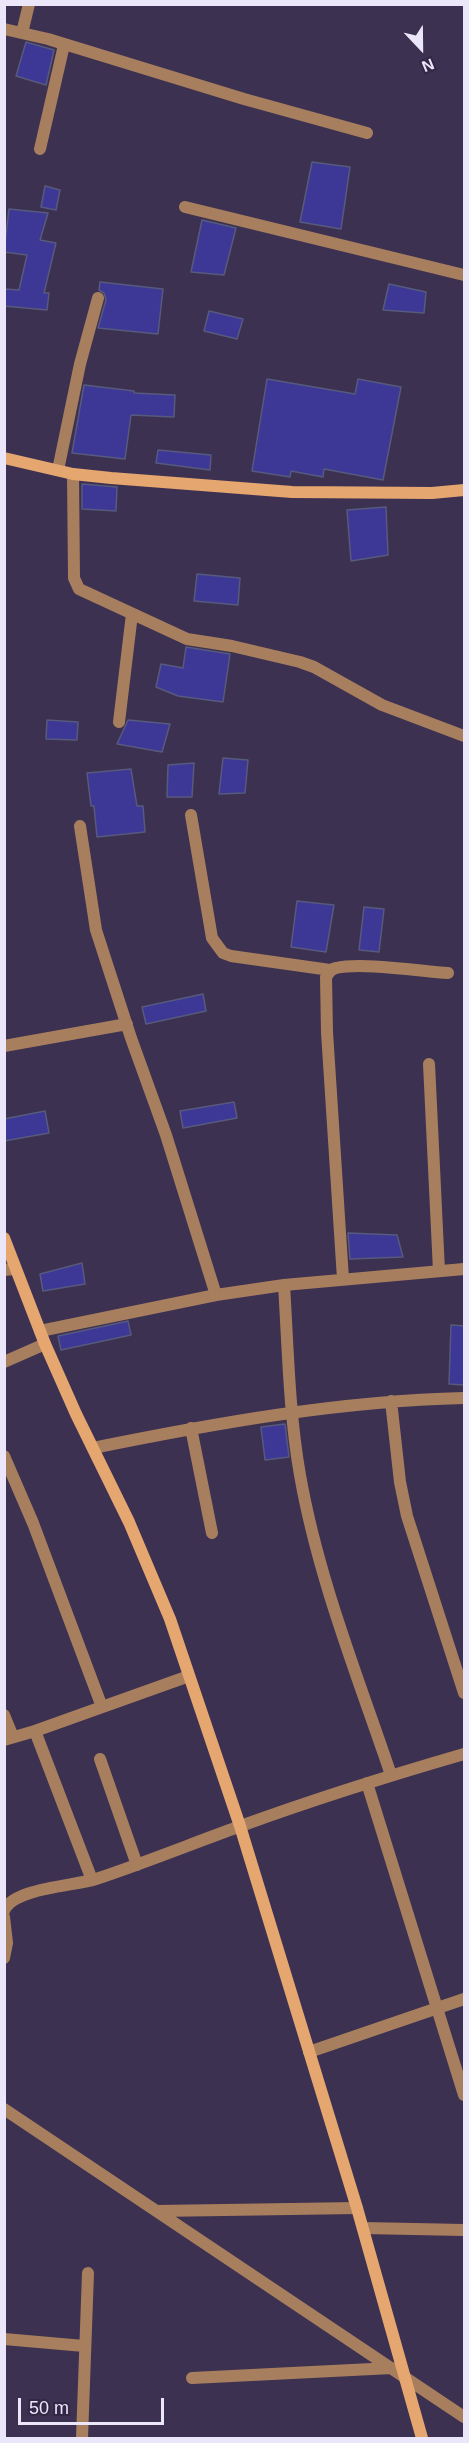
<!DOCTYPE html>
<html>
<head>
<meta charset="utf-8">
<style>
	body { margin:0 }
	#map { position:relative; width:469px; height:2443px; overflow:hidden; background:#3d3151; font-family:Arial,sans-serif }
	canvas { display:block }
	.frame { position:absolute; inset:0; border:6px solid #ece6fb; pointer-events:none }
	.north { position:absolute; left:391px; top:18px; width:60px; height:60px; -webkit-text-stroke:4px #332746; paint-order:stroke; rotate:158deg; font-size:16px; font-weight:700; line-height:24px; text-align:center; color:#ece6fb }
	.north::after { content:''; display:block; margin:auto; width:21px; height:27px; background:#ece6fb; clip-path:polygon(50% 0,100% 100%,50% 72%,0 100%) }
	.scale { position:absolute; left:18px; top:2398px; width:146px; height:27px; box-sizing:border-box; border:3px solid #ece6fb; border-top:0; padding-left:8px; font-size:18px; line-height:21px; white-space:nowrap; color:#ece6fb; -webkit-text-stroke:4px #332746; paint-order:stroke }
</style>
</head>
<body>
<div id="map">
<canvas width="469" height="2443"></canvas>
<div class="frame"></div>
<div class="north">N</div>
<div class="scale">50 m</div>
</div>
<script>
const context = document.querySelector('canvas').getContext('2d');
context.lineJoin = 'round';
function paint(path, color) {
  context.fillStyle = color;
  context.fill(path, 'evenodd');
}
function strokePath(path, color, width, dash) {
  context.strokeStyle = color;
  context.lineWidth = width;
  context.lineCap = dash ? 'butt' : 'round';
  context.setLineDash(dash || []);
  context.stroke(path);
}
const building = new Path2D(`
	M26,42l28,8 -8,35 -30,-9z
	M312,162l38,5 -9,62 -41,-7z
	M45,186l15,4 -4,20 -15,-3z
	M9,209l39,4 -8,27 16,3 -12,50h5l-2,17 -43,-4v-17l15,1 8,-35 -23,-3z
	M202,220l34,8 -12,47 -33,-3z
	M100,282l63,7 -5,45 -60,-6 8,-28 -2,-7 -5,-3z
	M389,284l37,8 -2,21 -41,-3z
	M209,311l34,8 -6,20 -33,-8z
	M267,379l88,15 3,-15 43,8 -18,93 -59,-11 -1,8 -32,-6 -1,6 -38,-6z
	M84,385l50,6v2l41,2 -1,22 -43,-2 -6,44 -53,-6z
	M158,450l53,5 -1,15 -54,-7z
	M82,484l35,3 -1,24 -34,-2z
	M386,507l2,48 -37,6 -4,-51z
	M197,574l43,4 -2,27 -44,-4z
	M186,647l44,7 -7,48 -45,-6 -22,-9 5,-23 22,4z
	M47,720l31,2 -1,18 -31,-1z
	M128,720l42,4 -8,28 -45,-8z
	M223,758l25,2 -3,33 -26,1z
	M194,763l-2,34h-25l1,-32z
	M131,769l6,37h6l2,26 -48,5 -3,-31h-3l-4,-33z
	M297,901l37,4 -8,47 -35,-5z
	M364,907l20,2 -5,43 -20,-2z
	M203,994l3,17 -60,13 -4,-17z
	M234,1102l3,16 -54,10 -3,-17z
	M45,1111l4,22 -45,8v-22z
	M348,1233l49,2 6,22 -53,2z
	M82,1263l3,21 -42,7 -3,-17z
	M128,1321l3,14 -70,15 -3,-14z
	M451,1325l14,1v59l-16,-1z
	M285,1424l4,33 -24,3 -4,-33z`);
paint(building, '#3d3796');
strokePath(building, '#575a7d', 1.5);
strokePath(new Path2D(`
	M4,29l44,10 196,60 123,34
	M22,33l7,-29
	M40,149l24,-104
	M185,207l279,68
	M58,470l22,-106 18,-66
	M73,474l1,104 5,11 108,50 45,7 68,16 14,5 68,38 82,31
	M119,722l13,-108
	M191,815l21,123 11,15 8,3 99,14
	M80,826l16,104 35,108 35,97 50,160
	M4,1046l123,-22
	M429,1064l10,207
	M4,1270l11,-1
	M343,1279l-16,-247 -1,-55c3,-4 4,-8 10,-9 25,-6 83,3 112,5
	M284,1285c4,63 5,128 16,190 18,103 58,202 91,300
	M40,1331l176,-36 68,-10 180,-16
	M4,1362l41,-18
	M391,1401l9,81 7,34 57,177
	M191,1428l21,105
	M93,1448c123,-25 246,-47 371,-50
	M4,1456l29,67 69,184
	M4,1715l9,22
	M35,1731l154,-55
	M4,1740l31,-9 57,149
	M100,1759l37,106
	M367,1783l97,312
	M4,1911c8,-23 71,-25 92,-32 48,-16 95,-35 142,-52 74,-27 150,-51 226,-73
	M4,1917l3,26 -3,15
	M309,2052l155,-53
	M4,2109l460,308
	M157,2211l200,-3
	M363,2228l101,2
	M4,2339l80,7
	M192,2378l200,-10
	M82,2438l6,-165`), '#a77f5e', 12);
strokePath(new Path2D(`
	M4,458l69,16 38,4 181,14 140,1 32,-3
	M4,1238l41,106 31,70 53,108 41,97 70,207 117,382 65,230`), '#e5a670', 12);
</script>
</body>
</html>
